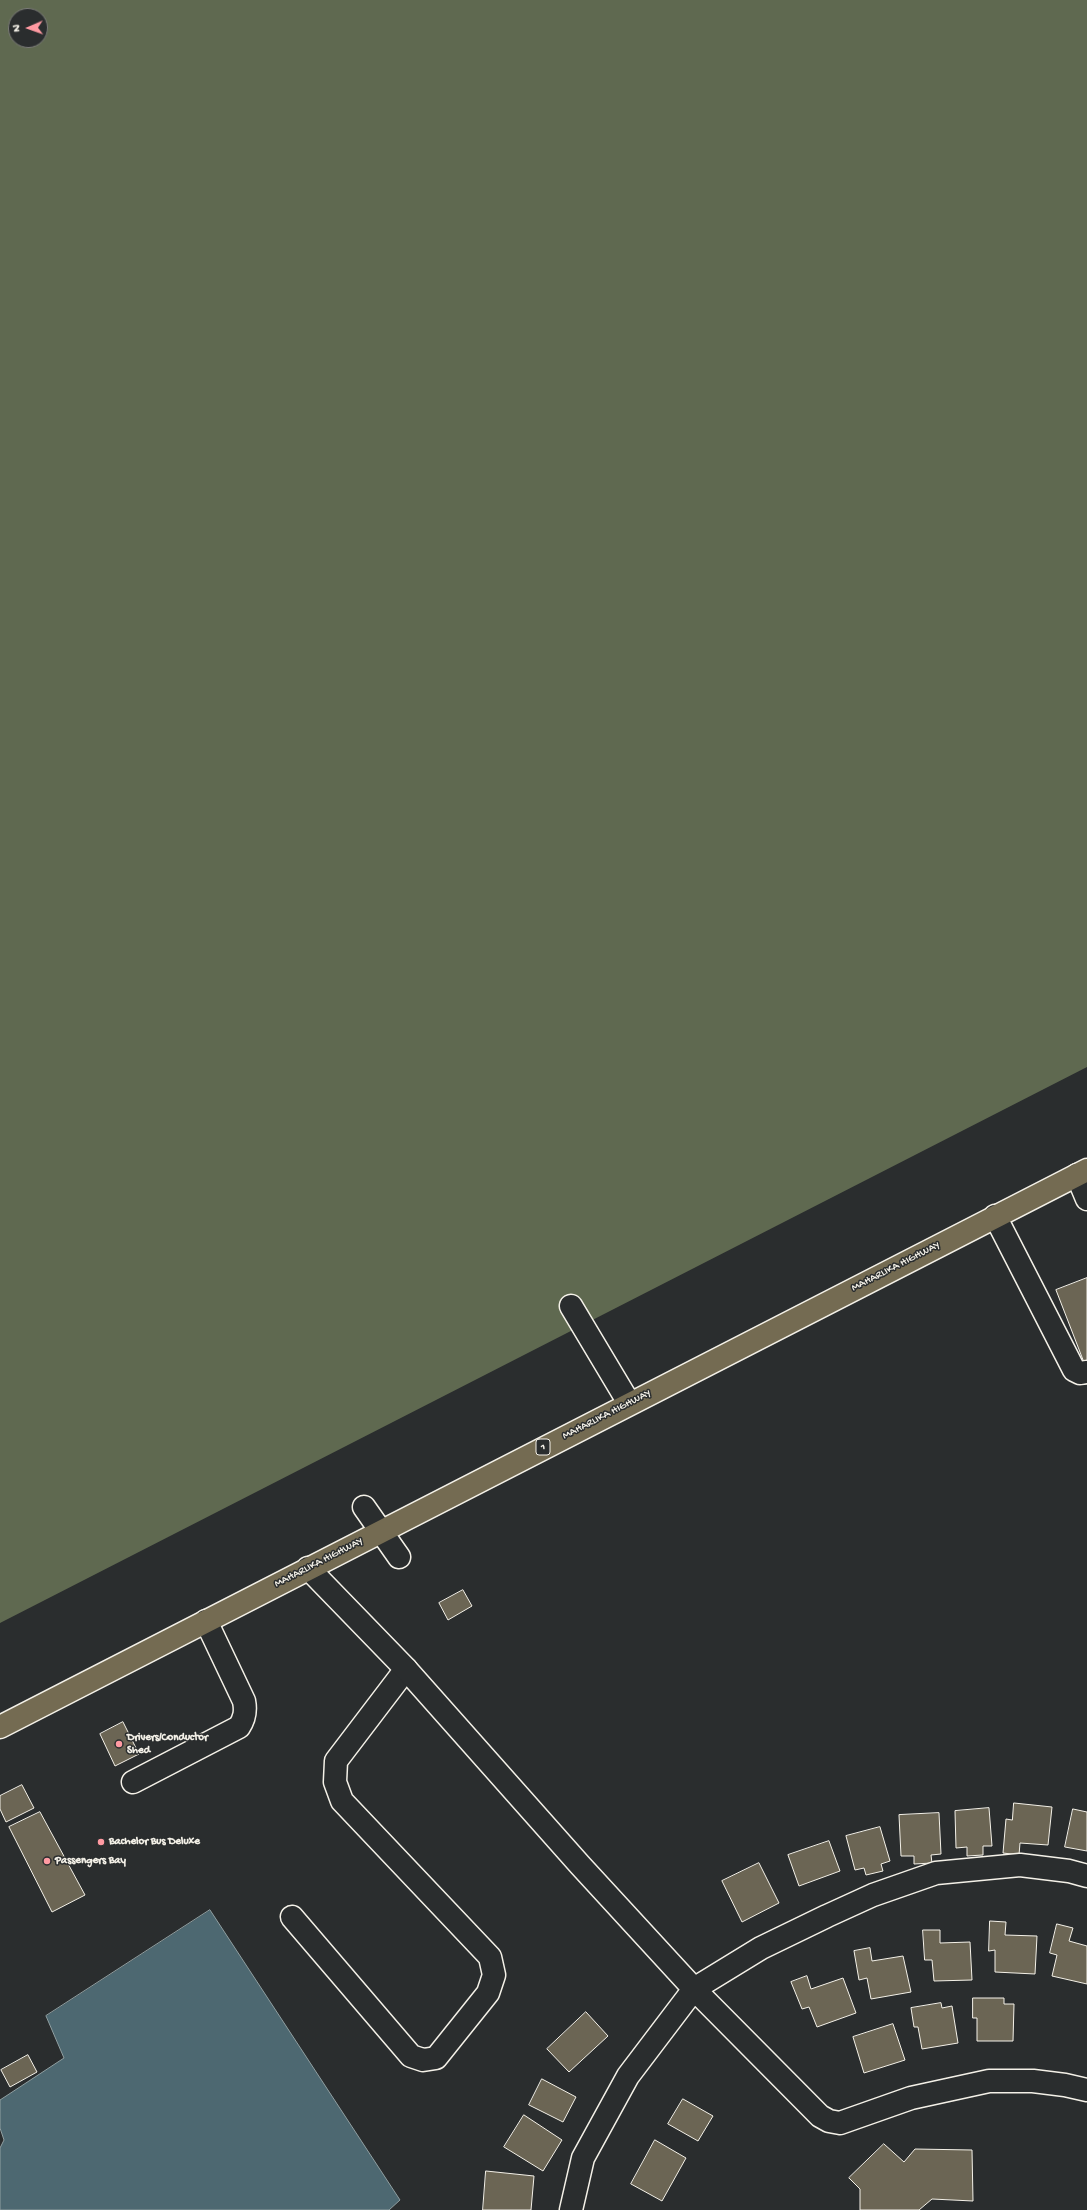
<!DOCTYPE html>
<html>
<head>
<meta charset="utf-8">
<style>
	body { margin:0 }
	#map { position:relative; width:1087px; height:2210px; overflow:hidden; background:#2a2d2e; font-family:"Gochi Hand",sans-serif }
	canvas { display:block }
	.north { position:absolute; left:8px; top:8px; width:40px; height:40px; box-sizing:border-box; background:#2a2d2e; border:1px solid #7b7b78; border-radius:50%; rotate:268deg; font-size:11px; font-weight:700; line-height:16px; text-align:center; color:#f4f1e8 }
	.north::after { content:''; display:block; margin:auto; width:14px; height:18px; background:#ff9aa2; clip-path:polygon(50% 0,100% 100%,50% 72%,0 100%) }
</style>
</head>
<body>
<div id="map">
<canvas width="1087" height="2210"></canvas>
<div class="north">N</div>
</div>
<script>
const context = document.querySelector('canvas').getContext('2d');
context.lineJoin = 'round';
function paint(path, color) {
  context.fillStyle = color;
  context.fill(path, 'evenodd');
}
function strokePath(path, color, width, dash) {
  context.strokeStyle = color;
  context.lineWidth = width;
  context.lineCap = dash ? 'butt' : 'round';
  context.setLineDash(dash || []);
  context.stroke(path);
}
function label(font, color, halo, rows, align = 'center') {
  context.font = font + ' "Gochi Hand",sans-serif';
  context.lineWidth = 3;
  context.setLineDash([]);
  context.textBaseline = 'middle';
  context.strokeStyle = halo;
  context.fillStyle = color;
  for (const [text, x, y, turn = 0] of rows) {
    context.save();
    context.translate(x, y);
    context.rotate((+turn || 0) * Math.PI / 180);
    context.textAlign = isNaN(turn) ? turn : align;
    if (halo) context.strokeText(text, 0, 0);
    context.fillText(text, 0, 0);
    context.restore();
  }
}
paint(new Path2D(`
	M0,0h1087v1067l-1087,556zM16,16h24v24h-24z`), '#5f6950');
const water = new Path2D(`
	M210,1910l190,290 -11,10h-389v-62l4,-8 -4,-12v-28l64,-42 -18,-42z`);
paint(water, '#4d6871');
strokePath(water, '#909fa1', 1);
const building = new Path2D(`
	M1087,1278v86l-2,1 -29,-75z
	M463,1590l9,16 -24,14 -9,-17z
	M123,1722l16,32 -24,12 -15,-32z
	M22,1785l12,23 -28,14 -6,-13v-13z
	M1014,1803l38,4 -4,38 -28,-2 -1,12 -16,-2 3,-34 6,1z
	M989,1808l3,38h-9v9l-16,1v-9l-11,1 -1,-37z
	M1073,1809l14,3v39l-22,-4z
	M40,1812l45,83 -33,17 -43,-85z
	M939,1813l2,41 -10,1 1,8 -18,1v-8h-13l-2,-41z
	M880,1827l10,34 -9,3 2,7 -17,4 -2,-7 -9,2 -9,-34z
	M829,1841l11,30 -41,15 -11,-31z
	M759,1863l20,40 -37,19 -20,-41z
	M990,1921l16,1 -1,13 32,1 -2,38 -40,-2v-22l-6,1z
	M1057,1924l16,4 -4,13 18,5v38l-35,-8 5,-21 -7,-2z
	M923,1930h17v13l30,-1 2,38 -38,1 -2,-21h-7z
	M870,1948l2,13 31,-5 8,36 -40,7 -4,-21 -8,2 -5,-29z
	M807,1976l4,13 32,-11 13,35 -39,14 -8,-20 -7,2 -11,-27z
	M973,1998h31v6h10l-1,37h-36v-23h-4z
	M941,2003l1,5 10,-2 6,37 -36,6 -4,-22h-4l-3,-19z
	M586,2012l22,24 -39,36 -22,-23z
	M893,2024l12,36 -41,13 -11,-36z
	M28,2055l9,17 -27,15 -9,-17z
	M542,2079l34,18 -13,25 -34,-17z
	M683,2099l30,17 -15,25 -30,-17z
	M524,2115l38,25 -19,31 -39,-24z
	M655,2140l31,18 -24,43 -31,-17z
	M884,2144l20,18 11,-13 57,1 1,51 -41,-2 -13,11h-59v-21l-11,-11z
	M486,2171l48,5 -3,34h-48z`);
paint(building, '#6b6554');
strokePath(building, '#f4f1e8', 1);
const service = new Path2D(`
	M1077,1175l10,24
	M995,1216l79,154 6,3 7,-1
	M571,1306l58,97
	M133,1782l106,-55c6,-9 7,-16 5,-26l-38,-80
	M292,1917l119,139 12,4 13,-2 52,-65 6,-18 -4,-18 -148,-156 -7,-19 1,-21 70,-92`);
const pedestrian = new Path2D(`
	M364,1507l35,50`);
const minor = new Path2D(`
	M308,1568l98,101 174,196 114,124 126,127 9,5 11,2 71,-25 78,-17h44l32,4 22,5
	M571,2210l12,-52 45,-82 66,-87 67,-41 66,-32 46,-21 63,-22 84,-8 49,6 18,5`);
const trunk = new Path2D(`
	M0,1727l1087,-557`);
strokePath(service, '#f4f1e8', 25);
strokePath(pedestrian, '#f4f1e8', 25);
strokePath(minor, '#f4f1e8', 25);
strokePath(trunk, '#f4f1e8', 25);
strokePath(service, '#2a2d2e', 22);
strokePath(pedestrian, '#2a2d2e', 22);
strokePath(minor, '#2a2d2e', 22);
strokePath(trunk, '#746b52', 22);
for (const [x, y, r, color] of [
	[119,1744,4,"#ff9aa2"],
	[101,1842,4,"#ff9aa2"],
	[47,1861,4,"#ff9aa2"]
]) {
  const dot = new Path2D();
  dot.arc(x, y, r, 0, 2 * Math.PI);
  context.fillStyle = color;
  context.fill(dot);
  strokePath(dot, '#2a2d2e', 1.5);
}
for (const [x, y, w] of [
	[543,1447,14]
]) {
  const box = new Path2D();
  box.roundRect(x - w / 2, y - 8, w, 16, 3);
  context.fillStyle = '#2a2d2e';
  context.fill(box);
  strokePath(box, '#f4f1e8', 1);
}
label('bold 10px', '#f4f1e8', null, [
	["1",543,1447]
]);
label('11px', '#f4f1e8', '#2a2d2e', [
	["MAHARLIKA HIGHWAY",896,1267,-27],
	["MAHARLIKA HIGHWAY",607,1415,-27],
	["MAHARLIKA HIGHWAY",319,1563,-27]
]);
label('bold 11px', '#f4f1e8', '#2a2d2e', [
	["Drivers/Conductor",127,1738],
	["Shed",127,1751],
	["Bachelor Bus Deluxe",109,1842],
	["Passengers Bay",55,1861]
], 'left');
</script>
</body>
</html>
